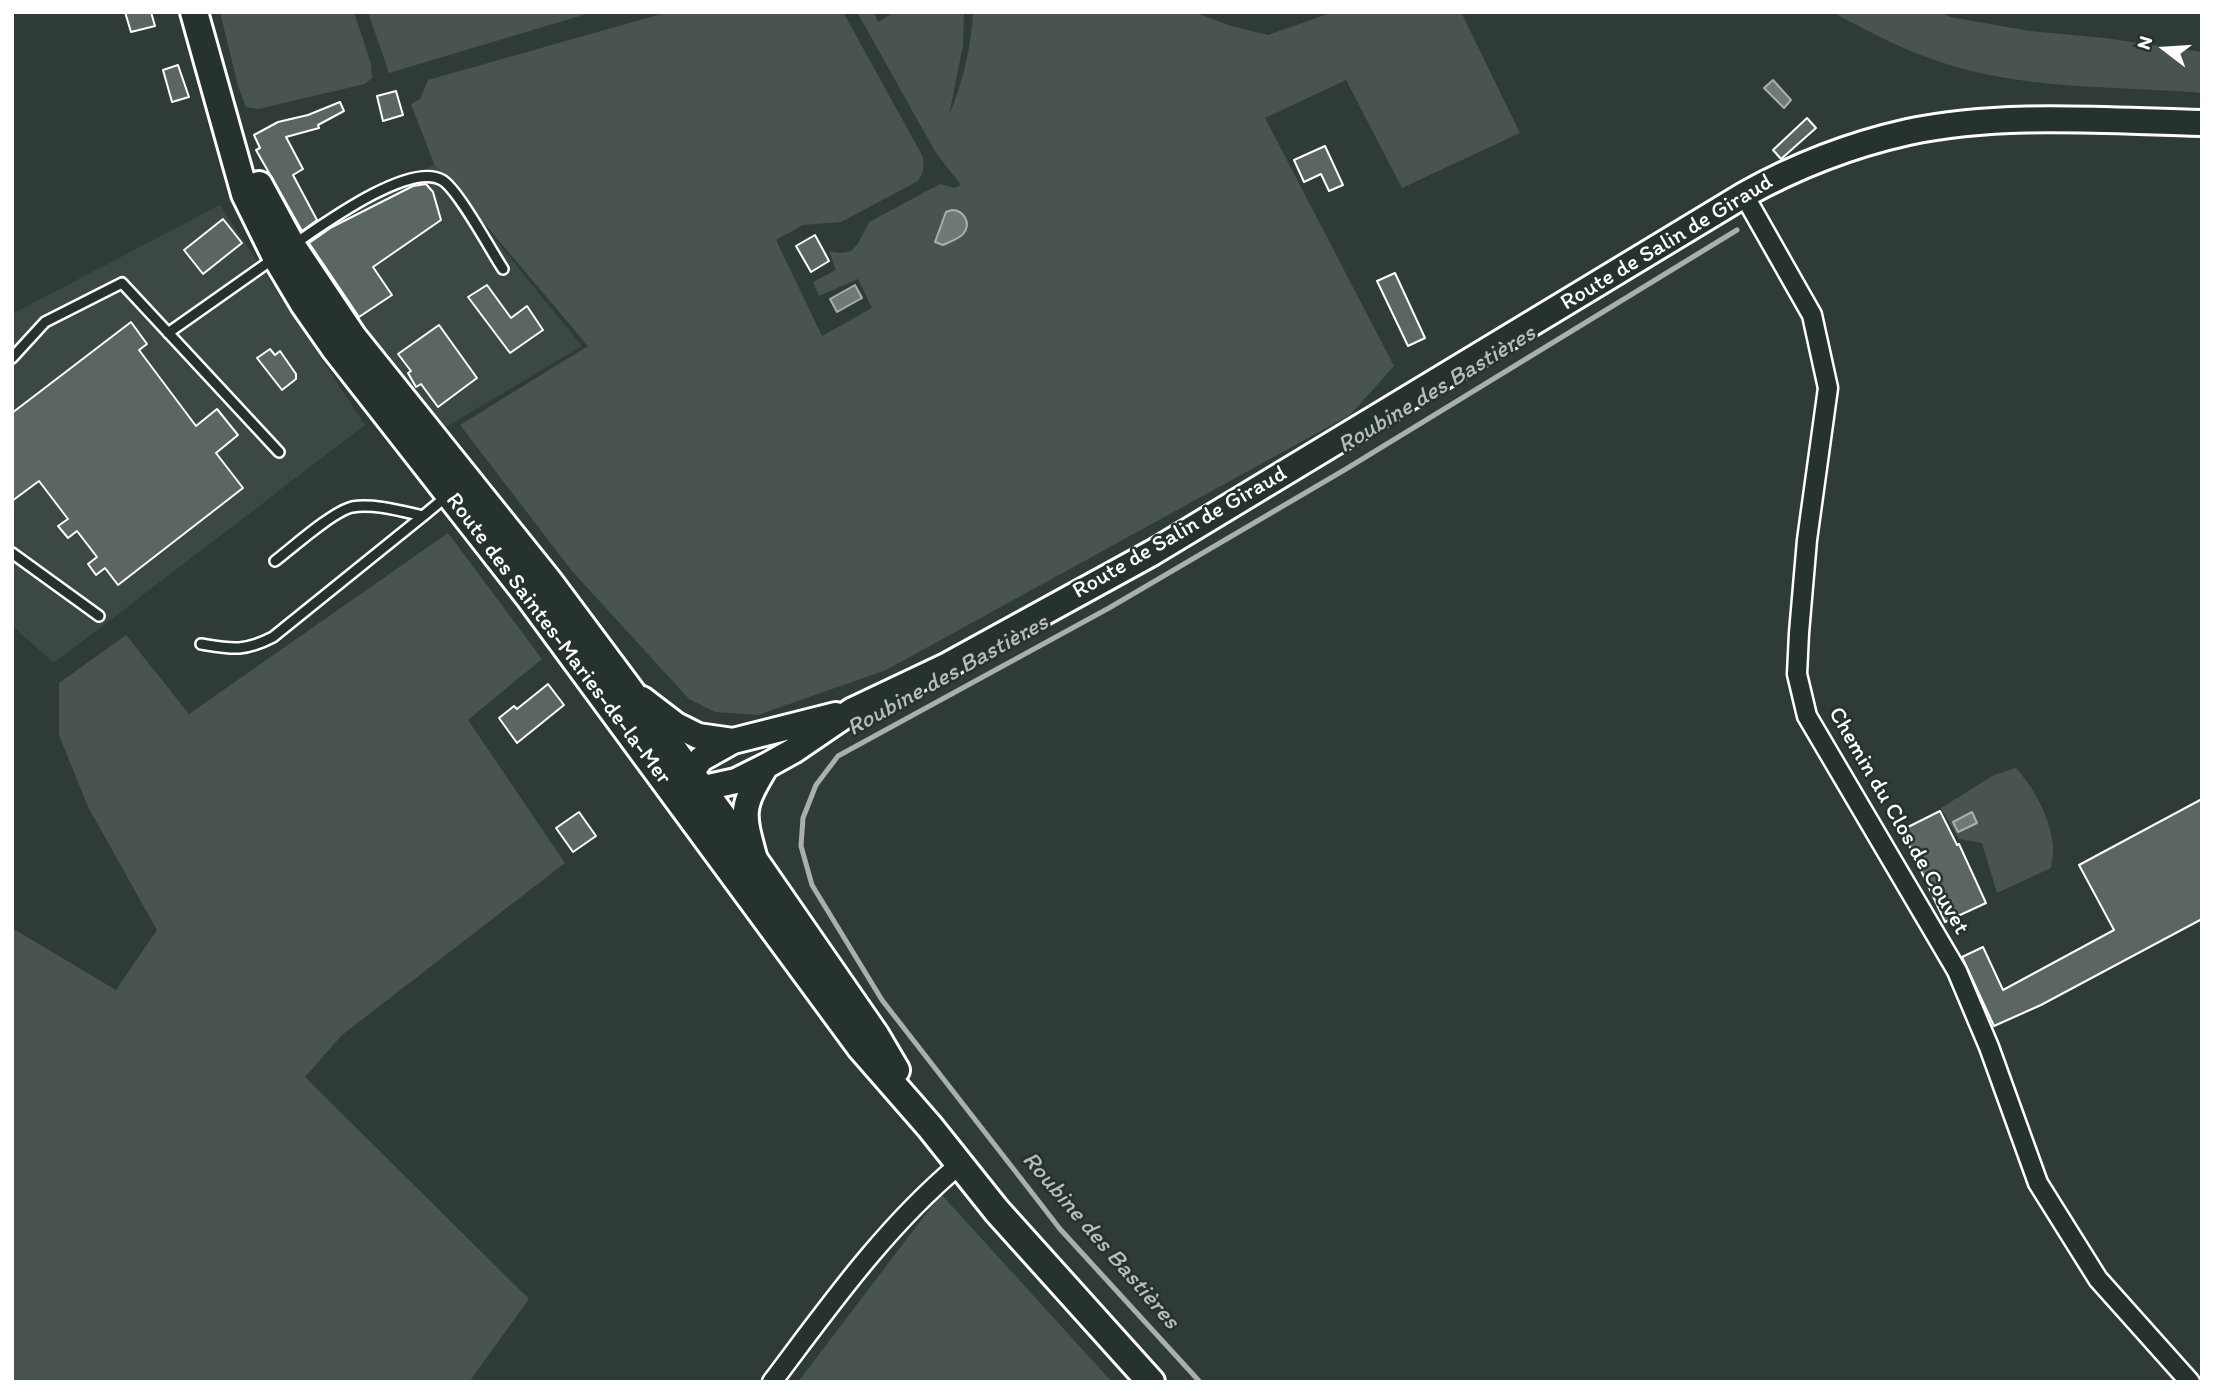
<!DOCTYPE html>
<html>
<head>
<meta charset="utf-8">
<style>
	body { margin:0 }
	#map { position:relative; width:2214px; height:1394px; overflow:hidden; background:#2f3b35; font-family:Itim,sans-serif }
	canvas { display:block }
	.frame { position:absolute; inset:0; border:14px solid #fff; pointer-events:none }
	.north { position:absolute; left:2130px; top:14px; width:70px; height:70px; -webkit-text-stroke:5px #26332d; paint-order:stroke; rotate:287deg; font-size:19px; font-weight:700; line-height:28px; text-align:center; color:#fff }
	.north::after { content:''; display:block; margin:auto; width:24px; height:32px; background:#fff; clip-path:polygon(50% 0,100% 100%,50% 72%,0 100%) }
</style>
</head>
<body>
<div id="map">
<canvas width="2214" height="1394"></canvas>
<div class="frame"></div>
<div class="north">N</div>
</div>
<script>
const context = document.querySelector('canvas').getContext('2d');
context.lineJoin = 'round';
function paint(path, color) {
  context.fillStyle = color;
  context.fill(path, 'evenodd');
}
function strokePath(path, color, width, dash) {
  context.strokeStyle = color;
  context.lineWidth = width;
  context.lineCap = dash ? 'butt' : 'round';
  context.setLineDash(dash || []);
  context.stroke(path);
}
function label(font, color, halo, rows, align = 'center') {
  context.font = font + ' Itim,sans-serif';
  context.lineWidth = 5;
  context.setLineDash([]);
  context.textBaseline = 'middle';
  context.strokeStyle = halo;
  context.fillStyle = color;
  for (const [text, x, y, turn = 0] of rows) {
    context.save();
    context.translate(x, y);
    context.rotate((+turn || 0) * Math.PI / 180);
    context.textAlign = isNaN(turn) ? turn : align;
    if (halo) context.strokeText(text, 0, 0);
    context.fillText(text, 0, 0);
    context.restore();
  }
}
paint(new Path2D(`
	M434,164l148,182 -136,81 -73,-85 -71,-97z
	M220,205l145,220 -311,238 -42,-37v-312z`), '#3c4842');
paint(new Path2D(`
	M220,12h134l17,52 1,14 -7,6 -107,25 -12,-2 -8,-21z
	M368,12h225l-204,61z
	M668,12h175l79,143c3,9 2,18 -4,26l-77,41 -38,3 -27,15 46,96 50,-28 -14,-29 -39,17 -6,-14 23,-12 -7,-19 11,2 11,-2 8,-9 10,-20 71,-38 14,4 7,-3 -25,-32 -79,-141h17l4,10 17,-10h69l-1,33 -14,70c14,-33 22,-67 24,-103h221l37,14 37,9 65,-23h128l59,121 -118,55 -56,-108 -81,38 129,248 -44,49 -464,255 -128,45 -43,-3 -26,-13 -117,-128 -112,-146 128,-79 -154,-182 -23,-60 9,-5 8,-19z
	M1832,12h110l8,5 80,14 74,7 98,14v41c-83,-7 -168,-3 -249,-27 -42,-12 -82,-33 -121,-54z
	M448,533l94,126 -74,61 97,143 -223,172 -37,42 224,222 -60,83h-457v-454l104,62 41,-60 -69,-123 -29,-72v-52l67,-48 63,79z
	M2016,768c18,20 34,49 37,77 1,7 -1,15 -2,23l-54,25 -15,-50 -23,-4 -18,-31 53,-33z
	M941,1194l171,188h-314z`), '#4a544f');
const water = new Path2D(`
	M1773,80l18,20 -7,8 -20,-20z
	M952,210c12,0 20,14 11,24 -4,5 -14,8 -20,11l-8,-3 11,-30z
	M855,285l7,13 -25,14 -7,-13z
	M1972,812l5,11 -19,9 -5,-10z`);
paint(water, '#707975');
strokePath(water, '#a9afac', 2);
strokePath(new Path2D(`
	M1200,1382l-140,-153 -34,-44 -144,-185 -70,-115 -11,-39 2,-28 13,-33 22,-29 271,-148 237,-139 391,-239`), '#a9afac', 5);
const building = new Path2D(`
	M125,12h26l4,14 -24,6z
	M178,65l11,32 -17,5 -9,-32z
	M396,91l7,24 -20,6 -6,-25z
	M340,102l4,9 -26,14 1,3 -33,9 17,32 -10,6 24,45 -15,11 -46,-81 4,-2 -6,-13 24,-13 30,-7z
	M1807,118l9,10 -35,31 -8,-9z
	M1325,146l18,39 -14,6 -8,-17 -17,8 -10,-22z
	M426,184l7,8 8,28 -68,47 19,28 -33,22 -50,-74 23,-16 81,-41z
	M223,219l19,24 -39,31 -19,-24z
	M815,235l14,26 -18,11 -15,-26z
	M1395,273l30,65 -17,8 -31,-65z
	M487,285l24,33 16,-12 16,24 -33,23 -42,-56z
	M131,322l16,22 -8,6 57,76 21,-17 21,26 -22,18 27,35 -125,97 -13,-17 -9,7 -8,-11 9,-7 -20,-26 -9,7 -10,-12 10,-7 -29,-38 -27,20v-88z
	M439,325l38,53 -39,29 -17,-23 -5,3 -8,-14 3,-2 -13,-17z
	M270,349l5,6 5,-4 16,23v5l-14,11 -25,-32z
	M548,684l16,21 -47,38 -18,-25 15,-12 3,3z
	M2202,799v120l-161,86 -47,21 -32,-69 21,-10 20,43 111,-60 -35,-65z
	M1940,811l17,34 2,-1 27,59 -41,19 -43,-92z
	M579,812l17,24 -23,16 -17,-24z`);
paint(building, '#5b6661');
strokePath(building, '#fff', 2);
const service = new Path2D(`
	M293,245c28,-19 116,-84 149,-65 16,9 49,71 61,89
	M168,333l105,-74
	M12,358l33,-36 77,-39 157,169
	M12,553l87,63
	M275,561c17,-13 57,-49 77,-54 21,-4 49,4 71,9l24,-20
	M201,644c31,5 43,8 72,-7l150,-121`);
const minor = new Path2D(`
	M1744,195l68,120 16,73 -21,152 -8,93 -2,41 10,42 150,255 32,76 49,136 60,96 92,103
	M772,1382c58,-77 113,-155 187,-217`);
const secondary = new Path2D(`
	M642,699l34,26 22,11 35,5 103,-26
	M680,788l21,-29 32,-18
	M686,792l50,-11 30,-15 27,-15 60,-41 95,-45 204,-112 592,-358c52,-29 106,-50 164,-63 96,-20 197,-11 294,-9
	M755,860c-13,-48 -15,-51 11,-94`);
const primary = new Path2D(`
	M194,12l51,182 31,63 28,47 32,46 194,248 331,450 69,79 67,84 154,171
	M259,185l33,61 61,91 197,246 79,106 126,172 121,175 20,34`);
strokePath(service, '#fff', 14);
strokePath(minor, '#fff', 23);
strokePath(secondary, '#fff', 30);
strokePath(primary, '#fff', 32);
strokePath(service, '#26332d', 9);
strokePath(minor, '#26332d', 18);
strokePath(secondary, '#26332d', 24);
strokePath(primary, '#26332d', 26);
label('23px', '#fff', '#26332d', [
	["Route de Salin de Giraud",1667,243,-31],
	["Route de Salin de Giraud",1180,533,-30],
	["Route des Saintes-Maries-de-la-Mer",558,639,53],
	["Chemin du Clos de Couvet",1898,821,60]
]);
label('italic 24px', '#b8bcba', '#26332d', [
	["Roubine des Bastières",1437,390,-31],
	["Roubine des Bastières",948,676,-29],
	["Roubine des Bastières",1100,1241,49]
]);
</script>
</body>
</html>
